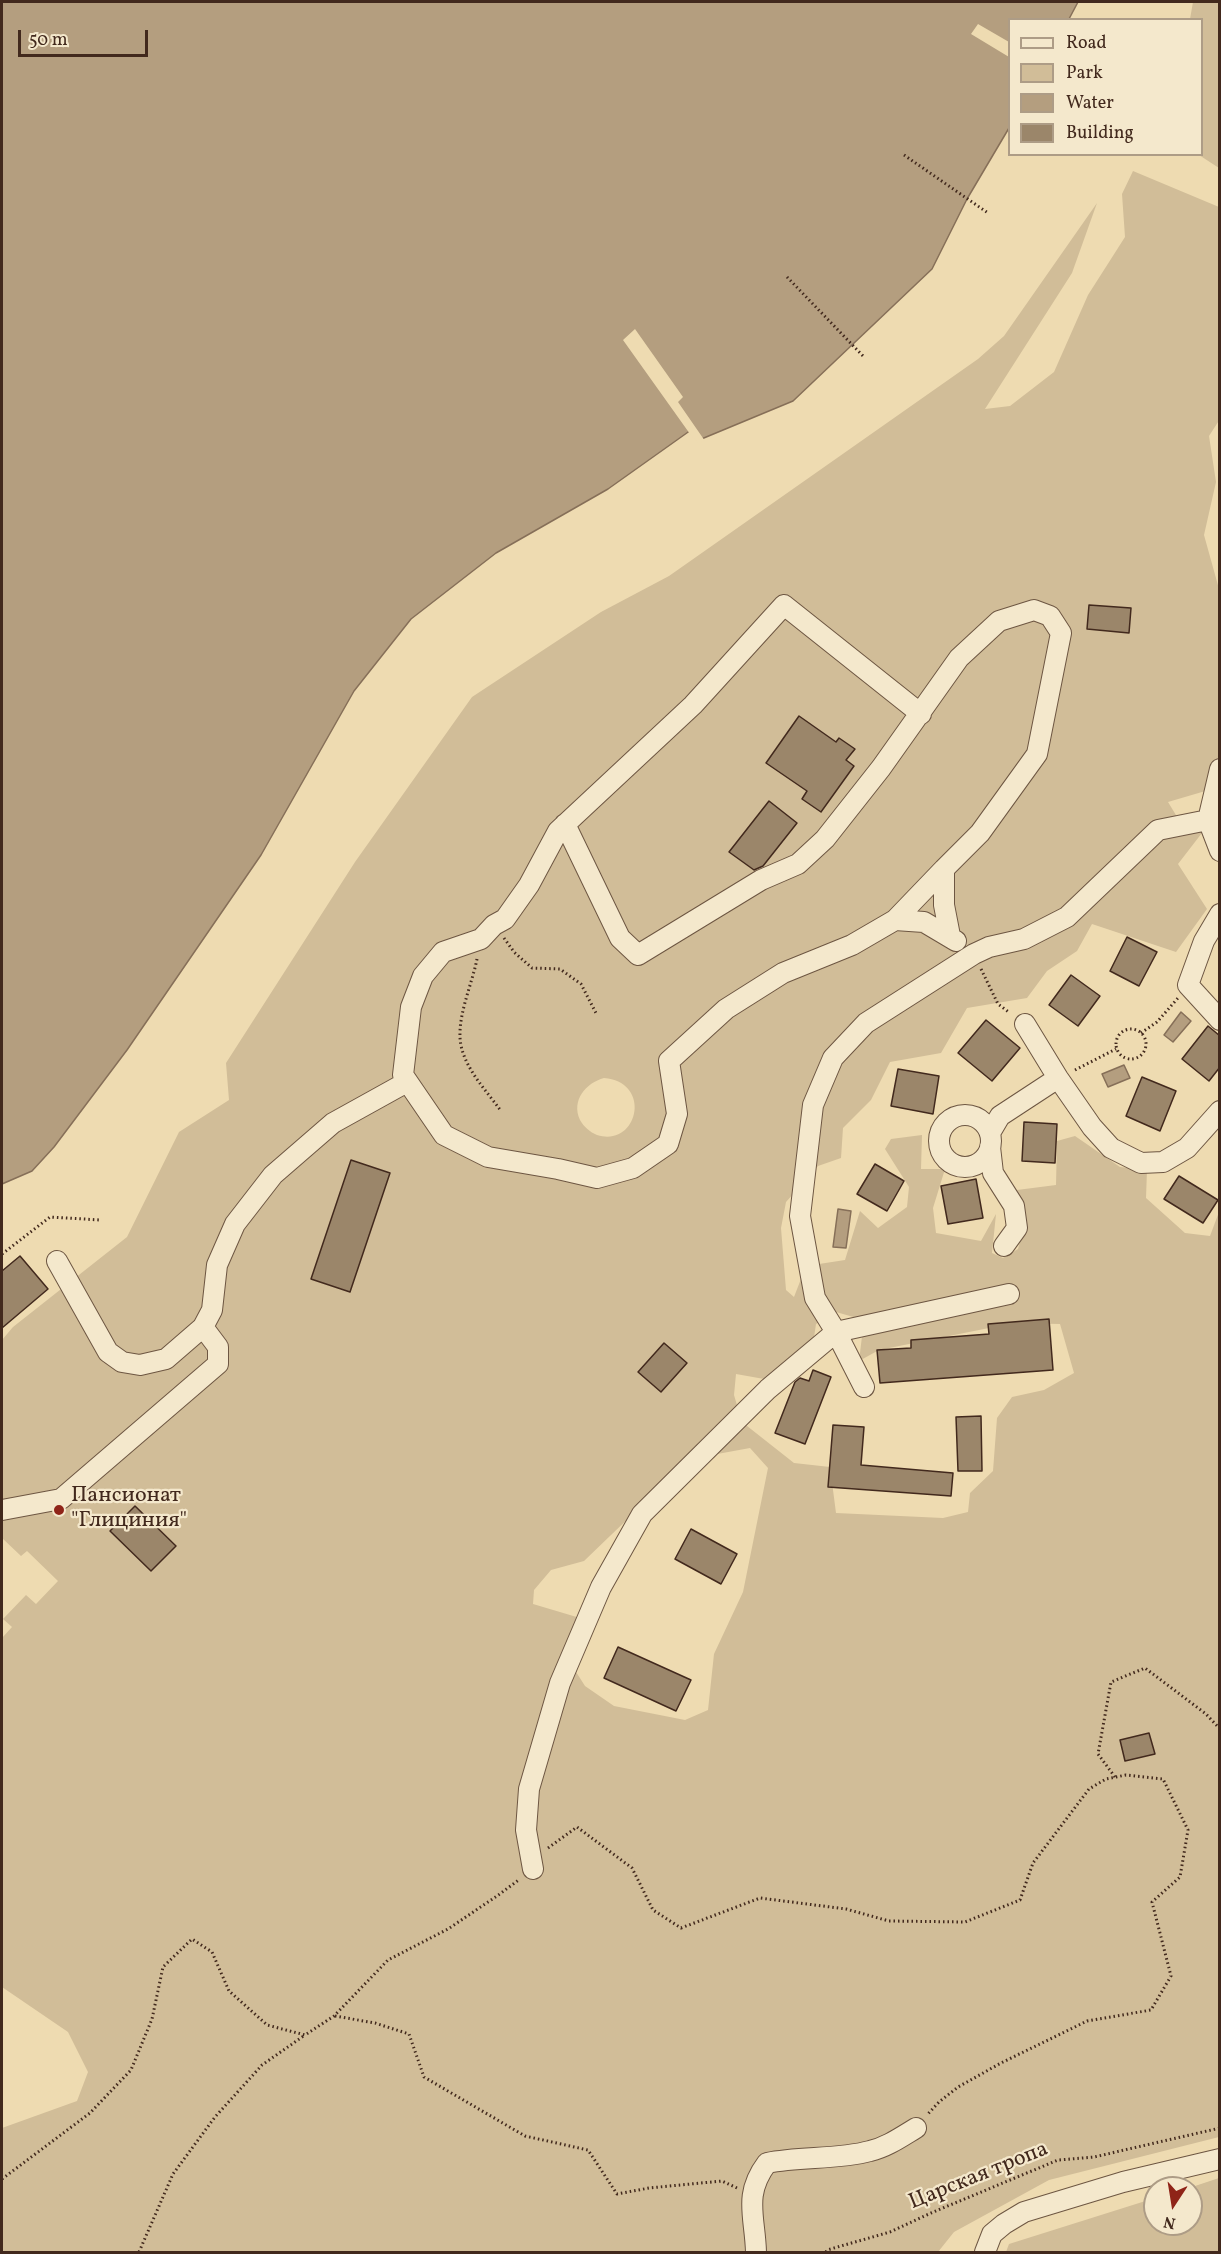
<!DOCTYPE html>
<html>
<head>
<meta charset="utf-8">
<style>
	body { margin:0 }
	#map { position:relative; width:1221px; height:2254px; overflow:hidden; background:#eedbb1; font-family:Vollkorn,serif }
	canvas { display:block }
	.frame { position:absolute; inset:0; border:3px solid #42291d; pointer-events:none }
	.legend { position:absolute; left:1008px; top:18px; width:195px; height:138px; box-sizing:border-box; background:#f4e8cc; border:2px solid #ad9c86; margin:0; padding:8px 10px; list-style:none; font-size:18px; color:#42291d }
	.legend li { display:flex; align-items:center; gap:12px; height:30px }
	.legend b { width:30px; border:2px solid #ad9c86 }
	.north { position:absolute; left:1143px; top:2176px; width:60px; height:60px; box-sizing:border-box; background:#f4e8cc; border:2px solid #ad9c86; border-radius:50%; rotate:192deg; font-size:16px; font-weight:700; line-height:24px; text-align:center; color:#42291d }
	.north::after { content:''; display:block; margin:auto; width:21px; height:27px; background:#8f2418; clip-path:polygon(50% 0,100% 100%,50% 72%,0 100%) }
	.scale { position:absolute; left:18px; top:30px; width:130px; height:27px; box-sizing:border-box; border:3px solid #42291d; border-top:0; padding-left:8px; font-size:18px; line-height:21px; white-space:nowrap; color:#42291d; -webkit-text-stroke:4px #f4e8cc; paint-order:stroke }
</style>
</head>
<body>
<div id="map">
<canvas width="1221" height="2254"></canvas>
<div class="frame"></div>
<ul class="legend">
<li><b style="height:8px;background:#f4e8cc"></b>Road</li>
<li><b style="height:16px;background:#d1bd98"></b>Park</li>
<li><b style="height:16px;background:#b49e7f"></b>Water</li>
<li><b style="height:16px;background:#9b866a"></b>Building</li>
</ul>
<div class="north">N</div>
<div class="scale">50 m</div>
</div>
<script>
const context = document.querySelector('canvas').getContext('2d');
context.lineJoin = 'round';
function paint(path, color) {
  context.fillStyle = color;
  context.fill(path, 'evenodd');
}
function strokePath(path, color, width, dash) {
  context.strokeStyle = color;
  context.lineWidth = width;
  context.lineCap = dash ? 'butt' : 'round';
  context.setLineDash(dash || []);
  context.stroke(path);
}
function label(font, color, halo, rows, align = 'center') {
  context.font = font + ' Vollkorn,serif';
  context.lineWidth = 4.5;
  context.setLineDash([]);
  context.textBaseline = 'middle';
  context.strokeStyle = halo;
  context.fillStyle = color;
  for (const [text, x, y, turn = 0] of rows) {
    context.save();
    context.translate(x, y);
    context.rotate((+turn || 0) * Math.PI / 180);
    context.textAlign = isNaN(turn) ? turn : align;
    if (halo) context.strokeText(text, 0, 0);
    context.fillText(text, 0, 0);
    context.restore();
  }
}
paint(new Path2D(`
	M1193,2h26v166l-20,-13 3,-1v-134l-12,-1z
	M1133,171l86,36 1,212 -11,17 7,46 -12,53 15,54v198l-51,15 14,23 23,4 -27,35 29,45 -31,43 -84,-28 -15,27 -30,20 -20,27 -60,10 -26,45 -51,9 -19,38 -28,28 -2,30 -23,8 -32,36 -5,26 5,62 8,7 12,-31 39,-6 15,-49 18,17 29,-21 2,-20 -24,-38 6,-10 31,-4 -1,34h24l-12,39 3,25 45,8 15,-27 -4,39 11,5 15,-9 7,-27 -8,-32 39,-5 1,-44 18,-5 45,31 27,3 -1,28 39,35 25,3 9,-24v925l-170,43 -95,52 -16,20h-936v-124l75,-27 11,-29 -20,-40 -66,-45v-349l10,-11 -9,-8 23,-24 10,9 22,-23 -31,-30 -6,5 -19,-18v-198l11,-13 114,-90 52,-105 50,-32 -3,-37 129,-201 117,-165 129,-85 68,-36 309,-217 26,-23 93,-133 -25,70 -87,136 25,-3 44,-34 34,-77 37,-58 -3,-43zM799,716l37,26 3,-4 15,11 -8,11 8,6 -32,46 -20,-13 5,-8 -41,-29zM604,1078c49,4 34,70 -7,57 -7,-3 -13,-8 -17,-15 -9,-20 6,-37 24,-42zM351,1160l38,13 -39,119 -39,-13zM836,1312l28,8 -5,41 20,-11 135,-27 46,1 14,49 -30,17 -32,7 -15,21 -4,53 -23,22 -2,19 -25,6 -107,-5 -6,-46 -36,-4 -52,-41 -8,-27 2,-21 45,8 31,-31 4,-27zM750,1448l18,20 -25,124 -29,62 -6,56 -23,10 -71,-14 -29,-20 -14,-22 9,-46 -47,-14 1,-14 17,-20 33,-9 106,-102zM135,1506l41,39v1l-66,-15zM1149,1733l5,21 -29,7 -5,-21z
	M1219,2178v74h-213l3,-8 146,-46v26h36v-36h-2z`), '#d1bd98');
const water = new Path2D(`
	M2,2h1076l-9,17 -59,1 -1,108 -42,71 -35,70 -139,132 -94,39 -8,-10 -83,59 -112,64 -85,66 -57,72 -93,164 -134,195 -73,97 -22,24 -30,13z
	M1181,1012l10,9 -18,21 -9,-7z
	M1124,1065l6,13 -22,9 -6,-13z
	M838,1209l13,2 -5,37 -13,-1z`);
paint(water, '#b49e7f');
strokePath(water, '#866f58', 1.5);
paint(new Path2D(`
	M978,24l31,18v15l-38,-23z
	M635,329l48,68 -5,5 27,39 -7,2 -8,-9 -67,-94z`), '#eedbb1');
const building = new Path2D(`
	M1089,605l42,3 -2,25 -42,-4z
	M799,716l37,26 3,-4 16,11 -9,11 8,6 -33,46 -19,-13 5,-8 -41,-28z
	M769,801l28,22 -34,43 -9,4 -25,-18z
	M1127,937l30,15 -18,34 -29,-15z
	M1071,975l29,21 -22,30 -29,-21z
	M986,1020l34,28 -28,33 -34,-28z
	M1208,1026l12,10v31l-11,14 -27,-22z
	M898,1069l41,7 -6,38 -42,-8z
	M1142,1077l34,14 -16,40 -34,-15z
	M1024,1122l33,2 -2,39 -33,-2z
	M351,1160l39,13 -40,119 -39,-13z
	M875,1164l29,17 -17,30 -30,-17z
	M1179,1176l39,24 -15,23 -39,-24z
	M976,1179l7,39 -35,6 -7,-38z
	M20,1256l28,33 -46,39v-57z
	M1049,1319l4,51 -173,13 -3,-33 34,-2v-8l78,-6 -1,-10z
	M664,1343l23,20 -26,29 -23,-20z
	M813,1370l18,7 -26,67 -30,-11 20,-51 5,-4 9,3z
	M981,1416l1,55h-24l-2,-54z
	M833,1425l31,2 -3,38 92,8 -2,23 -123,-9z
	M135,1506l41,40 -25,25 -41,-40z
	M691,1529l46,25 -16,30 -46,-25z
	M618,1647l73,33 -15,31 -72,-33z
	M1149,1733l6,21 -30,7 -5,-21z`);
paint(building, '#9b866a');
strokePath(building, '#42291d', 1.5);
const minor = new Path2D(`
	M921,714l-137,-109 -91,100 -135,126 -29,54 -24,34 -11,6 -13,14 -38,13 -20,24 -12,31 -8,68 41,60 44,22 70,12 39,9 36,-10 35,-24 9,-30 -8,-53 57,-52 57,-36 69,-28 43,-25 49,-51
	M1220,769l-12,51 12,31
	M565,824l55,114 18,17 123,-75 37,-16 27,-25 56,-71 78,-110 40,-37 35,-11 16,6 11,17 -24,121 -57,79 -36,36v36l6,31
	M1220,914l-16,27 -16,44 32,35
	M895,920l29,2 32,19
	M1025,1024l33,54 34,49 19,21 30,15 22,-1 24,-14 33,-37
	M939 1141a26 26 0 1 1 52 0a26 26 0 1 1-52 0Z
	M990,1133l10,-17 58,-38
	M990,1147l3,26 21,33 3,22 -13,18
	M57,1261l51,91 14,10 18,3 26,-6 37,-32 9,-17 5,-45 18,-41 38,-49 60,-52 74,-41
	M864,1387l-28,-55 -21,-34 -15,-82 13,-111 20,-47 33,-35 108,-69 15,-7 35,-8 43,-22 91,-87 50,-10
	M2,1510l59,-11 157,-135v-17l-15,-20
	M533,1869l-7,-39 3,-41 31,-106 41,-96 41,-73 126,-125 68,-57 173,-38
	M756,2252c-1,-36 -13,-57 11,-89 34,-7 70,-3 103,-12 17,-4 31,-14 46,-23
	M985,2252l7,-18 12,-10 20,-12 99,-30 97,-23`);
strokePath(minor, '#6d5642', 22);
strokePath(new Path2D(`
	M904,155l84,58
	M787,277l77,80
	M504,938l10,14 18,16 28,1 21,15 16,31
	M477,959c-5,25 -18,53 -17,78 1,28 26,53 41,74
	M981,969l17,35 12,9
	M1116 1044a15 15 0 1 1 30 0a15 15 0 1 1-30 0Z
	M1141,1033l16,-11 21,-24
	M1075,1070l41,-21
	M2,1254l48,-37 50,3
	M1115,1777l-17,-23 13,-72 34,-14 61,46 14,15
	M548,1848l29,-21 55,41 21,42 28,18 79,-30 86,11 43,12 76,1 55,-22 13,-37 56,-74 17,-10 20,-4 37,4 25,51 -8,47 -28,25 19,74 -20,34 -64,11 -86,42 -43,24 -19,15 -12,13
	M335,2016l40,7 34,11 15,43 101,59 63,14 29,44 32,-6 73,-7 15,7
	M2,2179l88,-66 41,-43 21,-51 11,-52 29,-28 20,13 17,39 38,34 38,10 29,-19 54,-56 60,-31 49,-33 23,-17
	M139,2252l34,-78 42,-57 47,-52 43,-30
	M826,2252l1,-2 63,-18 41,-19 127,-53 36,-3 126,-29`), '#42291d', 3, [1.5, 3]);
strokePath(minor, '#f4e8cc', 20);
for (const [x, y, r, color] of [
	[59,1510,6,"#8f2418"]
]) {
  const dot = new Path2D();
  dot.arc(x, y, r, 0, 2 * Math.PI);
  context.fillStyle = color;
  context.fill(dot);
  strokePath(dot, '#f4e8cc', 2);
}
label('22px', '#42291d', '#f4e8cc', [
	["Пансионат",71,1497],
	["\"Глициния\"",71,1522]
], 'left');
label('22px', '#42291d', '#f4e8cc', [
	["Царская тропа",979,2177,-22]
]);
</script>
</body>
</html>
